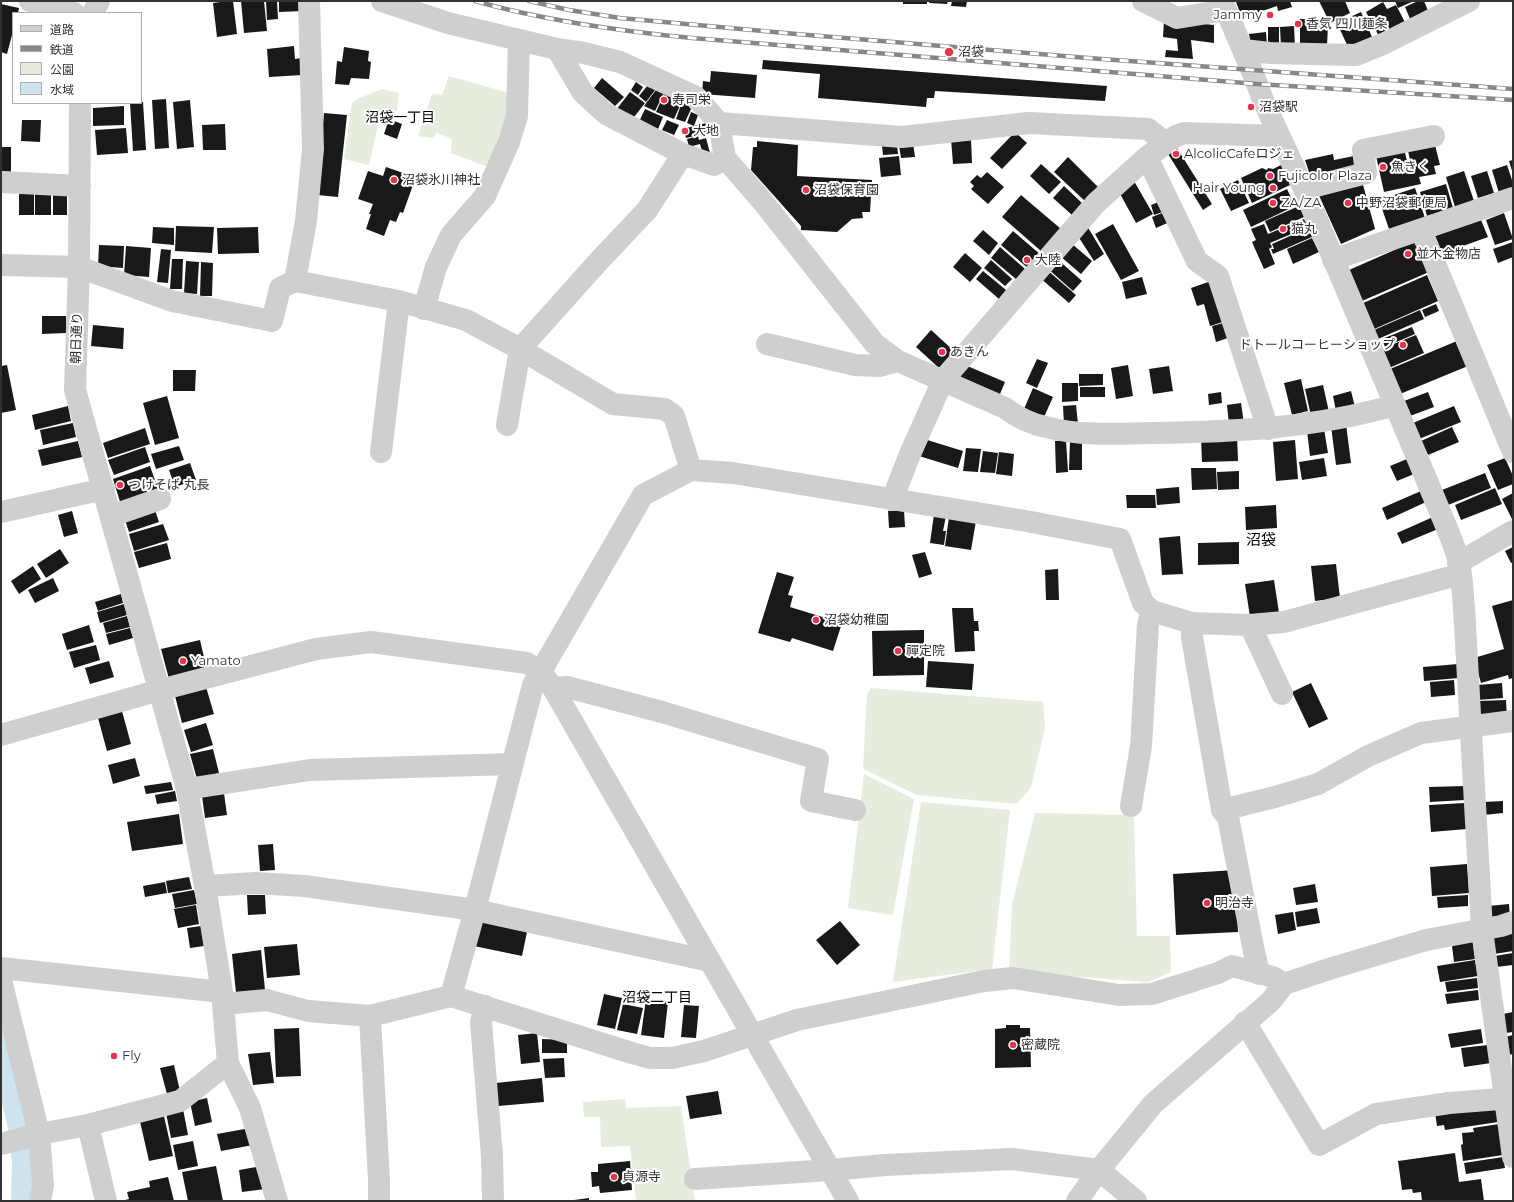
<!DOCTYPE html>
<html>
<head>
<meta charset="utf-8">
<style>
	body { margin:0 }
	#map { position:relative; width:1514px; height:1202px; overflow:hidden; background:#fff; font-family:Montserrat,"Noto Sans JP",sans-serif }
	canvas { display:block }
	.frame { position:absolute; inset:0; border:2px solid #323232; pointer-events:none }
	.legend { position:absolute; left:12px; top:12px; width:130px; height:92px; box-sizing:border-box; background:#fff; border:1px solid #adadad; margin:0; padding:5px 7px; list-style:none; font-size:12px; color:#323232 }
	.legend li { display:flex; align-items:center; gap:8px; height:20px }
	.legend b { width:20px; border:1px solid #adadad }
</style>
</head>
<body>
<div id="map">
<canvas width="1514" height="1202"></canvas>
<div class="frame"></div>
<ul class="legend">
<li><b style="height:5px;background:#cfcfcf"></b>道路</li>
<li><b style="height:5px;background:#878787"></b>鉄道</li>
<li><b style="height:11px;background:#e6ecde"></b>公園</li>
<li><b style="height:11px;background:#cde3ee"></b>水域</li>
</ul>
</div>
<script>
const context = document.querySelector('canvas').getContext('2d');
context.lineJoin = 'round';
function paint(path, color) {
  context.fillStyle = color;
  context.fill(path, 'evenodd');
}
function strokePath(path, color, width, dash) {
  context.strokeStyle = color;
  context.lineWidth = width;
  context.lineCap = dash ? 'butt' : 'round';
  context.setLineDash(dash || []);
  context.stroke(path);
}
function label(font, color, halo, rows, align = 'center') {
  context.font = font + ' Montserrat,"Noto Sans JP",sans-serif';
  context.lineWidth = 4;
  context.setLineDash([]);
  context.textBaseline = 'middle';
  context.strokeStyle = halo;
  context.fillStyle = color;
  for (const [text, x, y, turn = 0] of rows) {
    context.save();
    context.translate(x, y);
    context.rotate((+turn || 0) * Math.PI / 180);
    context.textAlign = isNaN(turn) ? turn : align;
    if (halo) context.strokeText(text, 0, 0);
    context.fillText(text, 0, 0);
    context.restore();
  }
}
paint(new Path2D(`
	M449,76l64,18 -20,75 -42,-16 1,-14 -15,-6 -4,5 -15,-2 14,-42 10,1z
	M382,89l17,4 -2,18 -16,1 -12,53 -25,-6 8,-56 5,-4z
	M871,688l172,14 2,26 -14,59 -14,17 -100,-9 -54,-26 4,-75z
	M864,774l50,25 -21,116 -45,-7z
	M921,802l89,8 -18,159 -99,13z
	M1035,813l99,2 3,121h33l1,36 -23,10 -139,-10 3,-68z
	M625,1099l1,9 55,-2 14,95h-59l-6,-55 -29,1 -1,-30h-16l-1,-15z`), '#e6ecde');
paint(new Path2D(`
	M1,1002l30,121 6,78h-26l1,-38 -4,-35 -7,-29z`), '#cde3ee');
paint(new Path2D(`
	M228,1h5l4,33 -20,3 -4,-34z
	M241,1h23l3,30 -23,2z
	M266,1h11l1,18 -11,1z
	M279,1h24l1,10 -25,1z
	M903,1h24v3h-24z
	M930,1h18l-1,3 -18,-1z
	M952,1h15l-1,6 -15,-1z
	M1238,1h52l2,6 -14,4 -1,-5 -35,12 -6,-16z
	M1319,1h26l5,12 -20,10z
	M1395,1h19l-16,7z
	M1418,1h6l5,12 -18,8 -6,-14z
	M1383,2l4,7 9,-4 10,19 -26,14 -14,-26z
	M1,4l18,4 -1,5h-5v18l-6,23 -6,-2z
	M1361,12l11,25 -24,10 -11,-24z
	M1300,19h16v6h12l-1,21 -27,-1z
	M1164,20l50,5v18l-23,-3 2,19 -28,-2 1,-7 12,1 -1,-12 -14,-2z
	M1294,26l1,21h-14l-1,-20z
	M1268,27h11v18l-11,1z
	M1266,32l1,14 -16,1 -2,-13z
	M294,46l1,13 6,-1 1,17 -33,2 -2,-28z
	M344,47l25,4 -1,10 3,1 -2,17 -18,-1 -2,7 -14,-1 2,-23 5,1z
	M763,60l344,26 -2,15 -170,-10 -1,7h-7l-1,9 -108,-9 2,-24 -58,-5z
	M711,71l46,4 -2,23 -53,-4 1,-13 7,1z
	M602,78l22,19 -9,9 -21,-18z
	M636,82l7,5 -5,8 -7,-5z
	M648,85l7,5 -9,12 -7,-6z
	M658,87l7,4 -10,20 -11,-5z
	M630,92l15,11 -14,18 -15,-11z
	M665,92l18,7 -9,20 -18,-7z
	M166,99l3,49 -14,1 -3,-49z
	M190,100l4,47 -17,2 -4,-47z
	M141,102h2l3,48 -13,1 -3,-48z
	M682,102l5,2 4,5 -6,13 -9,-3z
	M124,106v19l-31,1v-18z
	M645,109l18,8 -7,17 -19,-8z
	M691,112l7,3 -4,11 -7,-3z
	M324,113l23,2 -9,82 -21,-2z
	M389,119l13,5 -5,15 -13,-5z
	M22,120h19l-1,22 -19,-1z
	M667,120l12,5 -5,10 -12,-5z
	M706,123l2,10 -22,5 -3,-9z
	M225,124l1,26h-23l-1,-25z
	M126,128l2,25 -31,2 -2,-25z
	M1015,132l12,11 -25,26 -12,-11z
	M698,136l1,4 7,-2 4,15 -7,2 -3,-11 -11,3 -2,-8z
	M971,138l1,25 -19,1 -2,-25z
	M757,141l41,4 -1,31 75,4 -2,32h-8l1,6 -11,1 -15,13 -36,-2v-4l-50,-56 2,-23h4z
	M913,143l2,14 -14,1 -2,-13z
	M897,145l1,9 -15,1 -1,-9z
	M1435,145l5,20 -6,1 2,8 -17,3 2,7 -37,8 -8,-36 28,-7 4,16 3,-1 -3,-13z
	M1,147h10v25l-10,-1z
	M1177,148l35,56 -9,6 -35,-56z
	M1333,154l1,6 25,-5 4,16 -51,10 -7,-21z
	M899,156l2,19 -20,2 -2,-19z
	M1068,157l32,32 -13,14 -33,-31z
	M1513,160v14l-4,-13z
	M1041,164l20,18 -12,12 -19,-18z
	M1281,165l9,20 -38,18 -11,-25 21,-10 5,2 1,-2 5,1z
	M1507,165l6,18v6l-14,4 -7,-23z
	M386,167l23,8 -3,8 7,2 -10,28 -3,-1 -4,10 -6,-2 -6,16 -18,-7 5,-15h-2l4,-10 -15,-5 10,-28 15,5z
	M1464,171l10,30 -19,6 -9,-30z
	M1487,171l7,22 -16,5 -7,-22z
	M987,172l17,15 -16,17 -17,-15 3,-3 -4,-4 7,-7 4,3z
	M1238,180l11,23 -18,8 -11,-22z
	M1134,181l19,33 -17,9 -18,-33z
	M1362,181l13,48 -34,15 -24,-53z
	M1446,184l7,24 -26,8 -7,-24z
	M1064,186l19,18 -11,11 -19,-17z
	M1415,188l10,30 -36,11 -10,-29z
	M19,189h15v26h-15z
	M35,189h16v26h-16z
	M1287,189l8,17 -44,21 -8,-17z
	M53,193h14v22h-14z
	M1021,195l40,34 -20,22 -39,-34z
	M1164,200l4,10 -14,5 -3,-10z
	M1299,206l5,11 -34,15 -5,-11z
	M1167,211l5,10 -16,7 -4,-11z
	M1504,213l9,26 -18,6 -9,-25z
	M1304,219l4,8 -38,16 2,4 -3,2 6,15 -11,5 -12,-27 4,-2 -5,-11 13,-5 4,10z
	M1481,220l7,17 -50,18 -6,-18z
	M1113,224l26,47 -18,9 -26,-46z
	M176,226l38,1 -2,26 -37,-2z
	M1087,226l17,28 -10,7 -18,-28z
	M153,227l21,1v17l-22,-2z
	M258,227l1,26 -41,1 -1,-26z
	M1308,228l4,9 -39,17 -2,-5h3l-2,-5z
	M983,230l15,13 -9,12 -16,-14z
	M1013,231l28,24 -12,14 -28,-24z
	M1312,238l7,14 -26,12 -6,-15z
	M1415,241l14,31 -67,29 -13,-31z
	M1513,242v15l-15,6 -5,-14z
	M1071,243l21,18 -11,13 -21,-18z
	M99,245l25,1 -1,22 -25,-2z
	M126,246l25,2 -2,29 -25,-2z
	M1000,247l25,22 -9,10 -25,-21z
	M161,249l10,1 -3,33 -11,-1z
	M965,253l17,15 -12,14 -17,-15z
	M1056,258l26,23 -9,10 -26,-23z
	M172,259h11l-1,30h-12z
	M991,260l21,19 -7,7 -21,-18z
	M186,261l13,1 -2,32 -13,-1z
	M201,262l12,1 -1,33h-12z
	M1046,269l30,26 -7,8 -30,-26z
	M983,271l23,19 -7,9 -23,-20z
	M1427,275l11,26 -66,29 -11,-26z
	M1142,277l5,17 -21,5 -4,-17z
	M1214,280l12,41 -16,5 -6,-22 -7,2 -6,-18z
	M1436,304l3,7 -14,6 -3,-7z
	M1420,310l4,9 -46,20 -4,-9z
	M42,316h24v17l-24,1z
	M1227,322l4,15 -15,5 -4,-16z
	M93,325l31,3 -1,21 -32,-3z
	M1412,327l3,7 -30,13 -3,-8z
	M931,330l23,21 -15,17 -23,-21z
	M1416,335l8,18 -35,15 -8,-19z
	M1457,341l11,25 -68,28 -10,-25z
	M1037,359l11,4 -11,25 -11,-5z
	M7,365l9,45 -15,3v-47z
	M965,365l40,17 -5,12 -40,-16z
	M1128,365l5,31 -17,3 -5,-31z
	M1169,366l4,25 -20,3 -4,-25z
	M173,370h23l-1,21h-22z
	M1079,374h24v11l-24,1z
	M1301,379l7,32 -16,4 -8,-32z
	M1062,383h16v18l-16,1z
	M1323,385l6,27 -18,4 -6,-27z
	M1080,387h25v10h-25z
	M1033,388l20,9 -9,20 -20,-8z
	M1351,391l4,16 -19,4 -3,-15z
	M1221,392l1,11 -13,2 -1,-11z
	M1428,392l6,15 -24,9 -6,-15z
	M167,396l12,42 -24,7 -12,-42z
	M1241,403l3,21 -15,1 -2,-20z
	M1076,405l2,19 -14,1 -1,-19z
	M68,406l3,15 -36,9 -3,-15z
	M1454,406l7,16 -42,17 -6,-16z
	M73,423l3,14 -33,8 -3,-15z
	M1346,424l5,39 -15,2 -5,-39z
	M1452,427l7,15 -31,13 -7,-14z
	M145,428l5,16 -42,14 -5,-15z
	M1324,429l4,24 -18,3 -3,-25z
	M1237,435l1,26 -36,1 -1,-25z
	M924,439l39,12 -5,17 -39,-12z
	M1066,440l2,32 -12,1 -1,-32z
	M1070,440h12v30h-13z
	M1295,440l3,39 -22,2 -3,-39z
	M78,441l4,16 -40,9 -4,-16z
	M179,446l5,14 -28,9 -5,-15z
	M145,447l5,15 -36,13 -6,-15z
	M966,448l15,1 -3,23 -15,-1z
	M983,451l15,2 -3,20 -15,-1z
	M999,452l15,2 -2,22 -16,-2z
	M1324,458l3,18 -25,4 -3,-18z
	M1505,458l8,18v8l-15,6 -11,-25z
	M1407,459l7,15 -17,7 -7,-15z
	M190,463l6,17 -21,7 -6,-17z
	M150,466l9,26 -38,13 -8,-26z
	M1191,468h25l1,21 -25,1z
	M1239,471v18l-21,1 -1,-18z
	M1485,473l6,15 -43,17 -6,-15z
	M1179,487l1,16 -23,2 -1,-16z
	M1495,488l7,16 -41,16 -6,-15z
	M1421,491l5,11 -39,18 -5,-12z
	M1513,493v28l-11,-22z
	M1126,495h29l1,13h-29z
	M1276,505l1,23 -31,2 -1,-23z
	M154,507l5,15 -30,10 -5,-15z
	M904,510l1,17 -16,1 -1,-17z
	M72,511l6,22 -14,4 -6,-22z
	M934,514l12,2 -3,15h3l-2,14 -14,-2z
	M949,517l27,4 -5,29 -26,-4z
	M1433,517l5,12 -36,15 -5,-11z
	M163,524l6,16 -35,11 -5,-17z
	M1180,536l3,38 -21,1 -3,-37z
	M1239,542v22l-41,1v-22z
	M167,543l4,16 -32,9 -5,-16z
	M1513,547v15l-2,1 -6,-12z
	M60,549l9,14 -23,15 -9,-14z
	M925,552l7,22 -13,4 -7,-23z
	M1336,564l4,34 -25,3 -4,-35z
	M33,566l8,13 -22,15 -8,-13z
	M1058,569l1,31h-13l-1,-30z
	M777,572l17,5 -6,18 5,1 -3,11 52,16 -9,28 -41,-13 -2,4 -32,-9z
	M53,578l6,13 -24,12 -7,-13z
	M1274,580l5,33 -29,4 -5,-33z
	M121,594l2,9 -25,8 -3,-9z
	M1513,600v78l-4,1 -1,-4 -27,8 -7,-25 30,-9 -12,-43z
	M124,604l3,11 -27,8 -3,-11z
	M952,608h21l1,13h4l1,10h-5l1,20 -20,1z
	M127,616l3,11 -24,6 -3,-10z
	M89,625l5,17 -27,8 -5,-16z
	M130,628l3,10 -24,7 -3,-11z
	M924,630v45l-51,1 -1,-45z
	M200,640l7,30 -38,9 -8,-30z
	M96,645l4,15 -26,8 -5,-16z
	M109,661l5,16 -24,7 -5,-16z
	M928,661l46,3 -2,26 -46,-3z
	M1458,664l1,14 -35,3 -1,-14z
	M1454,680l1,15 -24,2 -1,-15z
	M1311,683l17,36 -19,9 -17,-36z
	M1502,683l1,15 -25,2 -1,-15z
	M206,687l8,27 -32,9 -7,-27z
	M1506,700l1,17 -28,2 -1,-18z
	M122,711l9,33 -24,7 -9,-33z
	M206,723l7,22 -22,7 -7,-22z
	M213,749l6,24 -22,6 -7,-25z
	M135,758l5,18 -27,8 -5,-19z
	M171,782l2,8 -27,4 -2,-8z
	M223,786l4,29 -22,3 -4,-29z
	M1465,786v14l-35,2 -1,-15z
	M175,791l2,10 -20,3 -2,-9z
	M1503,801v12l-19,2 -1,-13z
	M1465,803l2,26 -36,3 -2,-27z
	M179,814l4,30 -51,7 -5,-29z
	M273,844l2,26 -15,1 -2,-26z
	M1467,864l2,29 -37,3 -2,-29z
	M1235,870l3,62 -62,3 -3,-61z
	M189,877l3,12 -24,4 -2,-12z
	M165,882l2,11 -22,4 -2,-11z
	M1315,884l3,18 -22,3 -3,-17z
	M194,890l3,14 -22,4 -3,-14z
	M247,895h18l1,19 -18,1z
	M1468,895v11l-30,2 -1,-11z
	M1509,904l1,14 -21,2 -1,-14z
	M196,905l3,19 -21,4 -4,-19z
	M1317,908l3,15 -23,4 -2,-15z
	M1293,912l3,18 -18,4 -3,-19z
	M480,921l47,11 -5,24 -48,-10z
	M840,921l20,24 -23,20 -21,-25z
	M201,926l3,20 -14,2 -3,-20z
	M1513,928v23l-19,3 -3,-23z
	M1472,935l3,24 -21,3 -3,-24z
	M297,944l3,31 -33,3 -3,-31z
	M261,950l4,40 -29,3 -4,-39z
	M1513,953v12l-17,2 -1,-11z
	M1475,960l3,16 -38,6 -3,-16z
	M1477,978l1,10 -31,4 -2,-10z
	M1478,990l1,10 -32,4 -2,-10z
	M604,994l18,4 -7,31 -18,-4z
	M646,999l22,3 -4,36 -23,-3z
	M623,1004l20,4 -6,26 -20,-4z
	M684,1005l15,1 -3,32 -15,-1z
	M1513,1012v20l-7,1 -3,-19z
	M1006,1025h14v3h10l1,39 -36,1v-39l11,-1z
	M299,1028l2,48 -25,1 -2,-48z
	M1481,1029l2,14 -32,5 -3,-14z
	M537,1033l3,29 -19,2 -3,-29z
	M1513,1035v19l-4,1 -4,-18z
	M542,1039l25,1v13h-25z
	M1488,1045l3,18 -27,4 -3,-19z
	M270,1052l4,31 -21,2 -5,-31z
	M564,1058l1,19 -20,1 -2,-19z
	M174,1065l6,26 -13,3 -7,-26z
	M542,1078l2,24 -46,4 -2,-23z
	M718,1091l4,23 -32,5 -4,-23z
	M207,1098l5,24 -17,4 -5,-24z
	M1496,1105l2,17 -53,8 -1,-5 -7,1 -2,-13z
	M183,1109l5,26 -17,3 -5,-25z
	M163,1112l10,44 -24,5 -10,-44z
	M1499,1124l4,31 -40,6 -2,-16 2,-1 -1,-11 12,-1 -1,-4z
	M250,1128l3,17 -32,6 -4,-17z
	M193,1141l5,25 -20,4 -5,-25z
	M1455,1153l4,29 22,-3 3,22h-62l-1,-9 -8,1 -1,-4 -10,1 -4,-29z
	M1503,1157l2,11 -39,6 -2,-11z
	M630,1161l2,29 -32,3 -1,-7 -7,1 -1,-15h7v-8z
	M216,1166l7,35h-35l-6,-29z
	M262,1166l3,23 -23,3 -3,-22z
	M168,1177l6,24h-53l8,-2 -2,-7 23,-5 -1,-6z
	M589,1198v3h-15v-1z`), '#191919');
strokePath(new Path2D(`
	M30,1l44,12
	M382,1l66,22 109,26 27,4 36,9 76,35 23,26 6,35 38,44 112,142 23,17 107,47c12,9 25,16 41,19 33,9 71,7 105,6 82,-1 165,-5 244,-28
	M1143,1l34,17 49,-8
	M1222,1l32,75 9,24 41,89 137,325c8,19 17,39 20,60 2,17 3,34 4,50l17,306 31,227
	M93,13l6,-12
	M557,49l26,44 23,21 77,40
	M1243,50l27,3 86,2 27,-11 86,-43
	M80,103l-1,164 -4,123 112,399 18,97 17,106 6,71 22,45 27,93
	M719,123l183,14 127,-14 119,6 18,14
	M1147,157l50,104 21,15 50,153
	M1,182l79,4
	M1304,189l62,-16 -3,-23 71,-14
	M1421,230l92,222
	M1333,260c60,-22 120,-41 180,-62
	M1,265l78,2 93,34 100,20 8,-33 15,-7 104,20 67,19 54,29 93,55 52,5 9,7 17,54
	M295,281l11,-60 7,-72 -4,-148
	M424,309l12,-42 15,-32 34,-39 24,-54 8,-26 2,-76
	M767,344l88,21 24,1 19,-5
	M507,425l13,-76 78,-87 49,-52 36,-56 31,11 11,-7
	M381,452l18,-151
	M892,500l18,-46 33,-74 153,-177 51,-46 29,-21 8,-3 95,3
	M1,512l103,-23
	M111,516l49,-17
	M1458,563l55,-32
	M1192,623l58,2 34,-3 177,-48
	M1250,625l32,69
	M553,688l14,-1 95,25 156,47 -7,42 44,9
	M1,735l159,-45 156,-41 55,-7 156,21 13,8 13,17 295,513
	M187,789l123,-19 202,-6
	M1131,806l10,-60 7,-122 4,-13
	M1222,810l53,-13 43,-13 50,-28 53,-23 92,-12
	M205,886l51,-3 48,3 171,24 235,51
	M1,968l221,24
	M1,980l38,154 4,51 -3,16
	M451,996l24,-86 58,-225 110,-190 48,-25 42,3 293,48 94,18 23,64 9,8 40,12v14l30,173 6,7 25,130 6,27
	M223,1004l44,-4 41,11 62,5 81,-20 181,57 18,5h22l32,-7 93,-31 187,-39 29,-3 106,17 33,-1 66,-21 14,-7 41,11 11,7
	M485,1006l-4,16 11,134 1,45
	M370,1016l9,164v21
	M1245,1022l74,123 57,-31 73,-11 64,-5
	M88,1125l18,76
	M1,1144l38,-10 49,-9 92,-24 48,-38
	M695,1179l135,-9 55,-5 127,-6 87,11 37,31
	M1077,1201l22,-31 54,-66 118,-103 13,-17 45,-15 97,-29 75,-14 12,-4`), '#cfcfcf', 22);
const rail = new Path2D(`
	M475,1c71,20 144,30 217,37l565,46 256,16
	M529,1l40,9 51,8 176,16 292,24 425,31`);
strokePath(rail, '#878787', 4.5);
strokePath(rail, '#fff', 3, [9]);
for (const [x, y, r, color] of [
	[1270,15,4,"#e9344b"],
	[1298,24,4,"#e9344b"],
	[949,52,5,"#e9344b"],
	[664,100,4,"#e9344b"],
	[1251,107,4,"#e9344b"],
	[685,131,4,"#e9344b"],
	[1176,154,4,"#e9344b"],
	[1383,167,4,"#e9344b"],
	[1270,176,4,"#e9344b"],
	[394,180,4,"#e9344b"],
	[1273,188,4,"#e9344b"],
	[806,190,4,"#e9344b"],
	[1273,203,4,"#e9344b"],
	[1348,203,4,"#e9344b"],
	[1283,229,4,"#e9344b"],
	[1408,254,4,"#e9344b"],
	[1027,260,4,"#e9344b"],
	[1403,345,4,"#e9344b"],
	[942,352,4,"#e9344b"],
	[120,485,4,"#e9344b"],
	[816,620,4,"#e9344b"],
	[898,651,4,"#e9344b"],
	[183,661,4,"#e9344b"],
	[1207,903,4,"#e9344b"],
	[1013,1045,4,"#e9344b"],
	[114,1056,4,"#e9344b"],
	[614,1177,4,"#e9344b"]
]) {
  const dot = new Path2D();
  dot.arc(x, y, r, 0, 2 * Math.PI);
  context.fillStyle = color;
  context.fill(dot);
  strokePath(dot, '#fff', 1.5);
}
label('13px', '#323232', '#fff', [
	["Jammy",1262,15,"right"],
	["香気 四川麺条",1306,24],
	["沼袋",958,52],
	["寿司栄",672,100],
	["沼袋駅",1259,107],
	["大地",693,131],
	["AlcolicCafeロジェ",1184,154],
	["魚きく",1391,167],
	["Fujicolor Plaza",1278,176],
	["沼袋氷川神社",402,180],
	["Hair Young",1265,188,"right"],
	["沼袋保育園",814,190],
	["ZA/ZA",1281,203],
	["中野沼袋郵便局",1356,203],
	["猫丸",1291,229],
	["並木金物店",1416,254],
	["大陸",1035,260],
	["ドトールコーヒーショップ",1395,345,"right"],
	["あきん",950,352],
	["つけそば 丸長",128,485],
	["沼袋幼稚園",824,620],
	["禪定院",906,651],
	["Yamato",191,661],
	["明治寺",1215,903],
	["密蔵院",1021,1045],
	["Fly",122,1056],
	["貞源寺",622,1177]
], 'left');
label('13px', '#323232', '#fff', [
	["朝日通り",77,338,-88]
]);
label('14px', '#000', '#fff', [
	["沼袋一丁目",400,118],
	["沼袋二丁目",657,998]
]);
label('15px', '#000', '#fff', [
	["沼袋",1261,541]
]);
</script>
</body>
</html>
